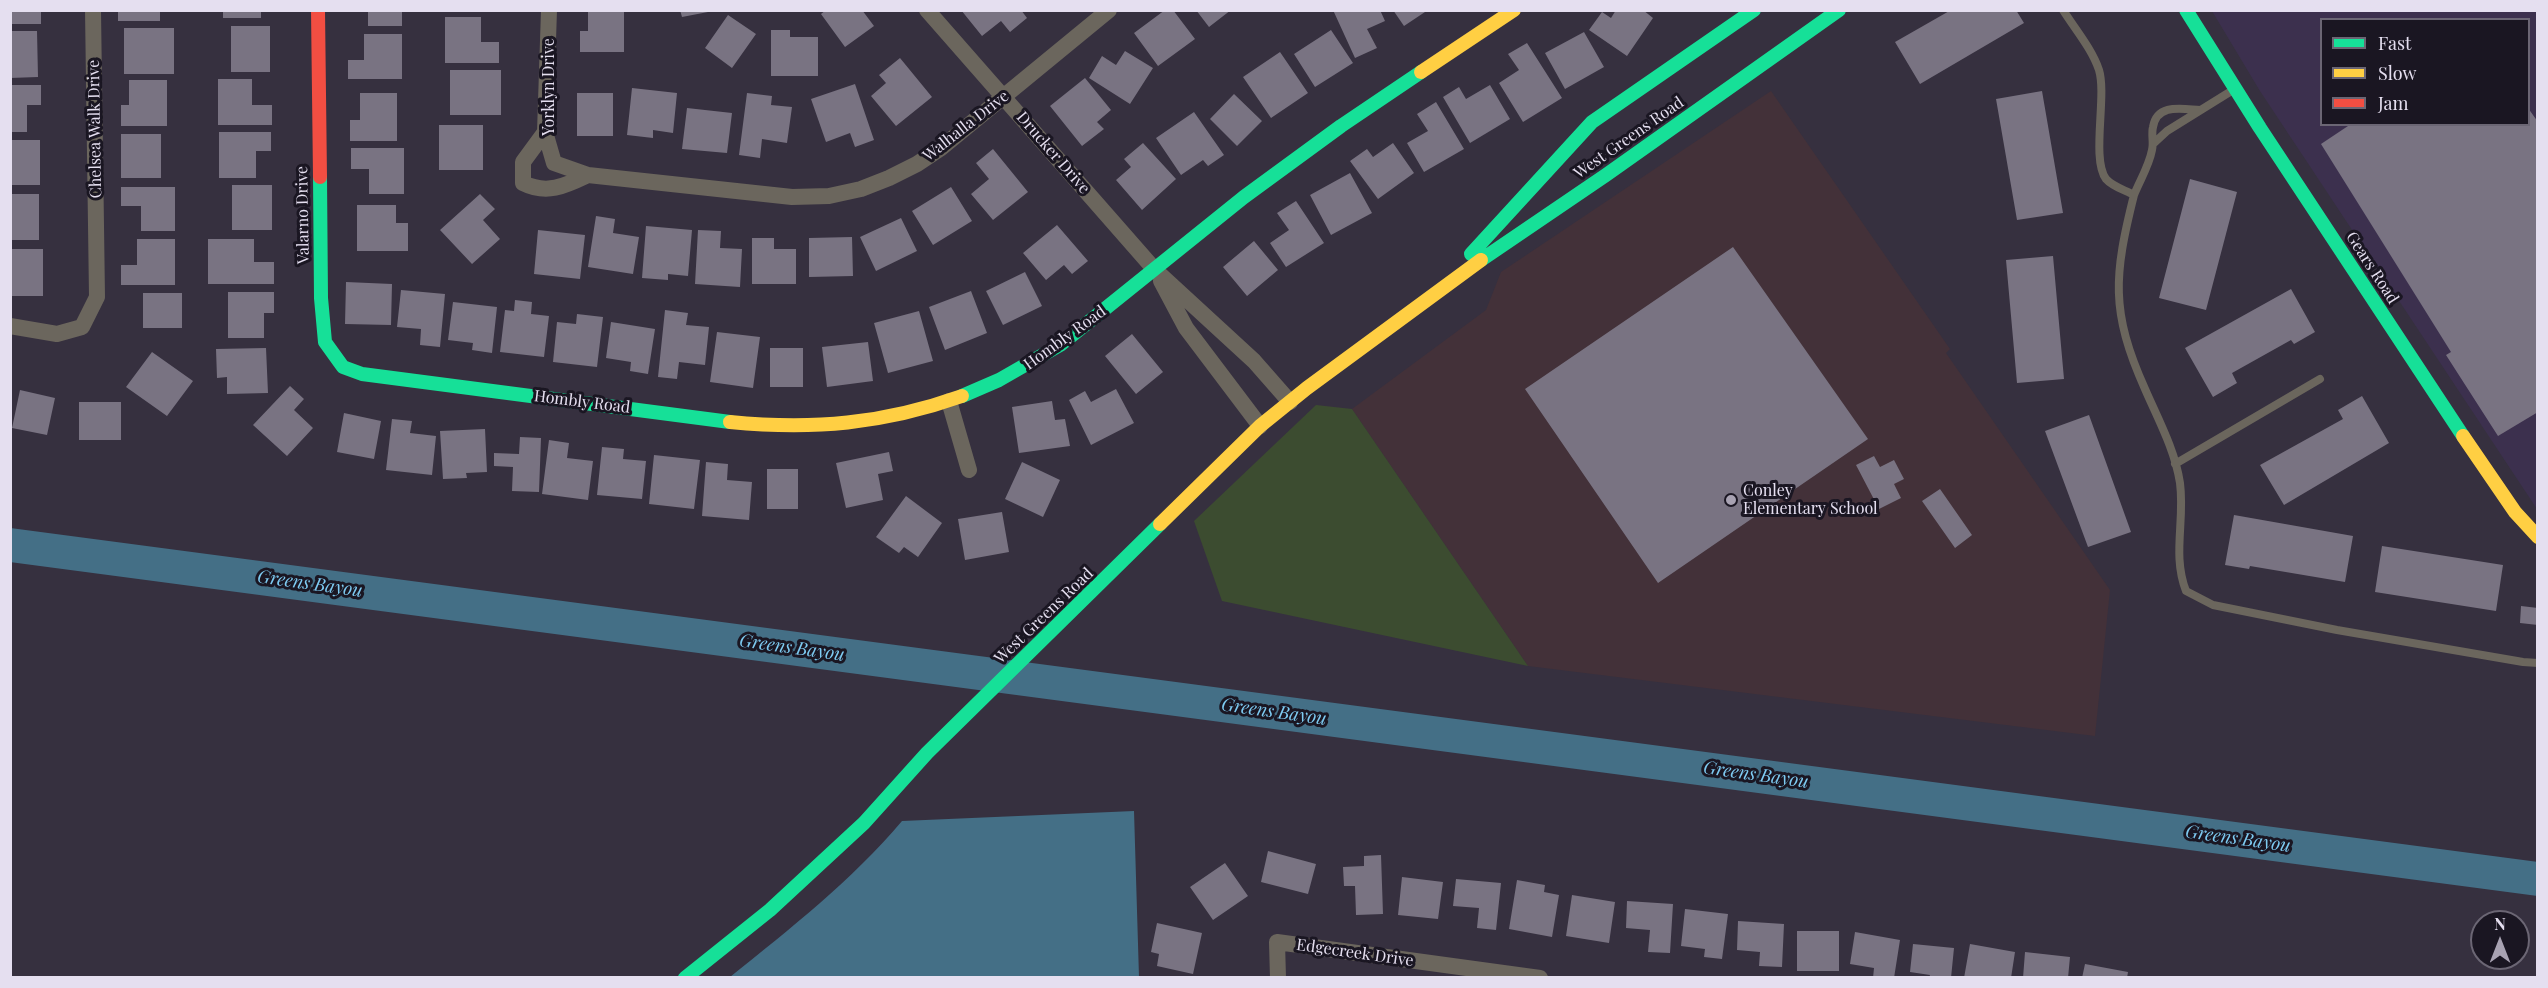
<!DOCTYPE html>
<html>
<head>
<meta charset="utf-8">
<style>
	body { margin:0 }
	#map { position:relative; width:2548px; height:988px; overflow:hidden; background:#36303f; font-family:"Playfair Display",serif }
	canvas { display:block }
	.frame { position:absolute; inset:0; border:12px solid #e5dff0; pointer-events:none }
	.legend { position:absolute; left:2320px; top:18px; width:210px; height:108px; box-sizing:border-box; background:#1a1622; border:2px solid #6b6674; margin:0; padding:8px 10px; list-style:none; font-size:18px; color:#e5dff0 }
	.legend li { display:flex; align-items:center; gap:12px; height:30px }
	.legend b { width:30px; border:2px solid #6b6674 }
	.north { position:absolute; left:2470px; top:910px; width:60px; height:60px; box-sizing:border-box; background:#1a1622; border:2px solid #6b6674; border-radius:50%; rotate:0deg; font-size:16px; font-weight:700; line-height:24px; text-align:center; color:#e5dff0 }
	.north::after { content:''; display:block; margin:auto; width:21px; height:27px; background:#a8a2b2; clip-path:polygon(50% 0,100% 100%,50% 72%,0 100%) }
</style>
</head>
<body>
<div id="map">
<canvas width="2548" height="988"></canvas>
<div class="frame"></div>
<ul class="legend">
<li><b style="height:8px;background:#16e098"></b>Fast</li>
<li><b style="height:8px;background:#ffcf43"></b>Slow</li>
<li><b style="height:8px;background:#f24e42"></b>Jam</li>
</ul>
<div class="north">N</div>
</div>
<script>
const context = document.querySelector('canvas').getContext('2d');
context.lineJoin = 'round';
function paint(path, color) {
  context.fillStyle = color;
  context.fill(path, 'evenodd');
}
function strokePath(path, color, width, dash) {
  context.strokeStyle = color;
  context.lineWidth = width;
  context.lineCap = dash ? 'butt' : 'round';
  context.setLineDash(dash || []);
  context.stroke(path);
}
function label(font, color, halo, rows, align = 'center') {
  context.font = font + ' "Playfair Display",serif';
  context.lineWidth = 6;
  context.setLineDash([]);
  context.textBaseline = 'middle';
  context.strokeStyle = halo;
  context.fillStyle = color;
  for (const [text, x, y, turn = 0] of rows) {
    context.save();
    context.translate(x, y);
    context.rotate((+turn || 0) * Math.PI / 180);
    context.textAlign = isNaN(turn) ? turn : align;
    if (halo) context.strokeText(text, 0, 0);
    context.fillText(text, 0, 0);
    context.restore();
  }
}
paint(new Path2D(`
	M2212,11h325v498l-277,-418zM2322,20h206v104h-206z`), '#3c304e');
paint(new Path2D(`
	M1771,91l179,258 -4,4 164,237 -15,146 -567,-70 -176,-257 134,-99 15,-38z`), '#433139');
paint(new Path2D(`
	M1316,405l36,4 176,257 -306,-65 -28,-80z`), '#3c4c30');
paint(new Path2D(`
	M1134,811l5,166h-409c60,-48 122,-97 172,-156z`), '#446f86');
strokePath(new Path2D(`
	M10,545l2528,334`), '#446f86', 34);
paint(new Path2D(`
	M10,10h31v14h-31z
	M118,10h42v11h-42z
	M223,10h38v8h-38z
	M368,10h34v16h-34z
	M588,10h36v42h-44v-21h8z
	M680,10h27l1,2 -26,5z
	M826,10h36l12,16 -29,21 -24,-33z
	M961,10h60l6,8 -17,14 -9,-11 -19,15z
	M1165,10h8l22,29 -37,27 -24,-33z
	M1196,10h35l-22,17z
	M1333,10h47l5,11 -18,8 10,19 -22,10z
	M1393,10h35l-24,16z
	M1616,10h27l10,8 -26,38 -38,-26 13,-18 9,6z
	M1951,10h65l8,13 -104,61 -25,-42z
	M728,15l28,19 -24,34 -27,-20z
	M445,17h36v25h18v21h-54z
	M231,26h39v46h-39z
	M124,28h50v46h-50z
	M771,30h19v7h28v39h-47z
	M1331,30l22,33 -38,24 -21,-33z
	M10,31h27l1,46 -28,1z
	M1584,32l20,35 -39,22 -20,-36z
	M364,34h38v45h-54v-19h16z
	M1527,43l35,55 -39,24 -24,-39 20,-13 -11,-16z
	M1125,51l28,17 -23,36 -41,-26 13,-22 14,9z
	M1280,52l28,41 -37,25 -28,-41z
	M900,58l32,39 -36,29 -25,-30 15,-13 -7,-8z
	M450,70h51v45h-51z
	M1085,78l26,32 -14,12 7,7 -22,17 -32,-40z
	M218,79h34v26h20v20h-54z
	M129,80h38v46h-46v-21h8z
	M855,84l19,56 -19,7 -5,-14 -24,9 -15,-43z
	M10,85h31v20h-14v27h-17z
	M1490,85l20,34 -40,24 -27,-46 16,-10 7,12z
	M632,88l45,5 -4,40 -20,-3v8l-26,-3z
	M2042,91l21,122 -46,7 -21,-121z
	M360,93h37v48h-47v-21h10z
	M577,93h36v43h-36z
	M747,93l25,3 -1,9 21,2 -5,36 -25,-4 -2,19 -21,-3z
	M1234,94l28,27 -25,25 -27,-27z
	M1436,102l28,47 -40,23 -17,-29 21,-12 -11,-17z
	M687,108l45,5 -5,40 -45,-4z
	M2528,108l10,14v290l-40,24 -52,-81 5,-3 -130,-208 30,-20h177z
	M1194,112l30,43 -16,11 -5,-6 -22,15 -25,-37z
	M439,125h44v45h-44z
	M219,132h52v19h-15v27h-37z
	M121,134h40v44h-40z
	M10,140h30v45h-30z
	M1143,143l33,36 -34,31 -26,-30 15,-13 -7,-8z
	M1393,143l21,30 -36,26 -28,-38 17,-12 6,8z
	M351,148h53v46h-35v-25h-18z
	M993,149l35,43 -35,28 -22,-26 18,-15 -13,-16z
	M1350,173l22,40 -41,22 -21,-40z
	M2190,179l47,13 -31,118 -47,-12z
	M232,185h40v45h-40z
	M121,187h54v44h-34v-25h-20z
	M951,187l21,34 -39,24 -21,-34z
	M10,194h29v46h-29z
	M480,194l15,15 -12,11 17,19 -28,25 -32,-34z
	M1296,201l28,42 -38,24 -16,-24 19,-13 -12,-17z
	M357,205h39v18h12v28h-51z
	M596,216l19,3 -2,14 26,4 -6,37 -45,-7z
	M901,218l16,33 -41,20 -16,-34z
	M1057,225l31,36 -16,13 -8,-9 -18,15 -23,-27z
	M646,226l46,4 -4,46 -20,-2v6l-26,-2z
	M538,230l47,5 -5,44 -46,-5z
	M698,230l23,1 -1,17 22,1 -2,38 -45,-3z
	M852,237l1,39 -44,1v-39z
	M752,238h22v11h22v35h-44z
	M137,239h38v46h-54v-20h16z
	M208,239h46v23h20v22h-66z
	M1254,241l24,29 -31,26 -24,-29z
	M1733,247l135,192 -210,144 -133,-194z
	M10,249h33v47h-33z
	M2053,256l11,123 -47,4 -11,-123z
	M1025,272l17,34 -39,19 -17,-34z
	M346,282l46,2 -1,41 -46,-1z
	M2291,289l24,43 -21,12 -3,-4 -59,33 5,10 -24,14 -28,-49z
	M401,290l44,4 -5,53 -20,-2 1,-16 -24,-2z
	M971,291l16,42 -42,17 -16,-43z
	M228,292h46v21h-10v25h-36z
	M143,293h39v35h-39z
	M515,300l17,2 -1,12 18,2 -5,41 -44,-5 5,-42 9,1z
	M453,302l44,5 -5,46 -20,-3 1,-7 -25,-3z
	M665,310l23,3 -2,12 23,2 -4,38 -26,-3 -2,17 -19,-2z
	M919,311l14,50 -45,12 -14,-50z
	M577,314l26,3 -6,50 -44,-5 4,-40 19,2z
	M611,322l44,7 -7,45 -18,-3 1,-9 -25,-4z
	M717,332l43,5 -7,51 -43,-6z
	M1132,334l31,38 -27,22 -31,-38z
	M868,342l5,39 -46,6 -5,-40z
	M266,348l2,45 -41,1v-17l-10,1 -1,-29z
	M770,348h33v39h-33z
	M152,352l41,29 -26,35 -41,-29z
	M290,386l14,13 -10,11 19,18 -26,28 -34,-31z
	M1116,389l18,34 -43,22 -22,-45 16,-9 6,11z
	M20,390l35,8 -8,37 -35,-7z
	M2362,396l27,47 -105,62 -24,-40 83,-46 -5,-9z
	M1052,401l3,19 10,-1 5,27 -51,7 -7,-46z
	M79,402h42v38h-42z
	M344,413l37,8 -7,38 -37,-7z
	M2089,415l42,117 -43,15 -43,-116z
	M392,419l20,2 -2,12 26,3 -4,39 -46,-5z
	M485,429l2,43 -21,1 1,5 -24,1 -3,-48z
	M520,437l21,1 -2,54 -27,-1 1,-24 -19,-1v-13l25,1z
	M549,440l20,3 -2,15 26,3 -5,39 -46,-6z
	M602,447l22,2 -1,10 23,2 -4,38 -45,-4z
	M889,452l4,19 -15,3 5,26 -37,8 -10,-45z
	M654,455l46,5 -6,49 -45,-5z
	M1874,456l6,11 14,-7 10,19 -10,5 7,14 -22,11 -23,-44z
	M706,462l22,2 -1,16 25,2 -3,38 -47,-4z
	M1022,462l38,18 -17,37 -38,-18z
	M767,469h31v40h-31z
	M1940,489l32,46 -17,13 -33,-47z
	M906,496l36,27 -24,34 -14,-10 -5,6 -23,-16z
	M1002,512l7,40 -44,8 -7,-41z
	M2234,515l119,21 -8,46 -95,-16 -1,3 -24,-4z
	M2382,546l121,19 -7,46 -121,-19z
	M2521,606l17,2v17l-18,-2z
	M1268,851l48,13 -8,30 -47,-12z
	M1381,855l2,59 -27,1 -1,-29h-11l-1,-19 21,-1v-10z
	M1225,863l23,33 -35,24 -23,-33z
	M1402,877l41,5 -5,37 -40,-4z
	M1456,879l45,4 -5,47 -19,-2 2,-20 -26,-2z
	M1517,880l28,5 -1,7 15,3 -7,42 -43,-8z
	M1572,895l43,7 -6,41 -43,-7z
	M1627,901l46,3 -3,49 -22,-1 2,-22 -24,-2z
	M1685,909l43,5 -6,45 -18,-2 1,-8 -24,-3z
	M1738,921l46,3 -2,43 -23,-1 1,-14 -23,-2z
	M1157,923l45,10 -9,41 -36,-8 2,-12 -8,-2z
	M1797,931h42v40h-42z
	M1855,932l45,8 -6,38h-21l1,-10 -24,-4z
	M1913,944l41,4 -3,30h-22l1,-3 -20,-3z
	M1970,944l45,8 -4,26h-47z
	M2025,952l45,5 -2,21h-45z
	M2085,964l43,8 -1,6h-45z`), '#797382');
strokePath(new Path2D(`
	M2063,10c12,19 29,39 36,60 8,26 -8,89 7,109 7,8 19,11 28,16 6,-15 15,-29 18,-45 2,-8 -1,-15 1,-23 4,-24 29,-18 47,-17
	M2154,143l13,-12 66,-41
	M2134,195c-20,80 -24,116 11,194 13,30 30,61 35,94 5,38 -8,72 6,108l27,14 124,25 186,32 15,1
	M2175,464l145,-85`), '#6b665d', 8);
strokePath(new Path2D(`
	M549,10l-4,122 9,31 34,12 204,22 37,-1 32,-7 28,-11 28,-14 24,-16 168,-138
	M927,10l228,260 99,91 36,41
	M545,132l-22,30v21c24,12 42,3 65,-8
	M1161,281l25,47 74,98
	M10,326l47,8 25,-7 15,-30 -4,-287
	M949,401l20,69
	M1278,978l-1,-36 263,36`), '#6b665d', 16);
strokePath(new Path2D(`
	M2186,10l74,118 203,308
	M320,177l1,121 4,44 18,25 19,7 368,48
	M1471,254l121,-132 162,-112
	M1481,260l125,-85 233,-165
	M962,396l37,-16 61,-35 184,-148 97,-71 80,-54
	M685,978l85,-68 94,-87 63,-70 233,-229`), '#16e098', 14);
strokePath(new Path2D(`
	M1421,72l93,-62
	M730,422c83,8 153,2 232,-26
	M2463,436l52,76 23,25
	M1160,524l100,-98 47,-38 174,-128`), '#ffcf43', 14);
strokePath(new Path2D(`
	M318,10l2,167`), '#f24e42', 14);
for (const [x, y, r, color] of [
	[1731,500,6,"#a8a2b2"]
]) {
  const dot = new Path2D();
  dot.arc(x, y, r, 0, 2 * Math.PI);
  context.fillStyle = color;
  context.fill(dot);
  strokePath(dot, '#1a1622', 2);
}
label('16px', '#e5dff0', '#1a1622', [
	["Yorklyn Drive",549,87,-90],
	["Walhalla Drive",966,126,-38],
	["Chelsea Walk Drive",95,129,-91],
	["West Greens Road",1629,138,-35],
	["Drucker Drive",1053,153,49],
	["Valarno Drive",303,215,-91],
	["Gears Road",2372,268,57],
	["Hombly Road",1065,338,-36],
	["Hombly Road",582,402,7],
	["West Greens Road",1044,616,-44],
	["Edgecreek Drive",1355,953,8]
]);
label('16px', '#e5dff0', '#1a1622', [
	["Conley",1743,491],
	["Elementary School",1743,509]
], 'left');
label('italic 18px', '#7ecbf2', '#1a1622', [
	["Greens Bayou",310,584,8],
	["Greens Bayou",792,648,8],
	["Greens Bayou",1274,712,8],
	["Greens Bayou",1756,775,8],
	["Greens Bayou",2238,839,8]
]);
</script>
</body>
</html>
